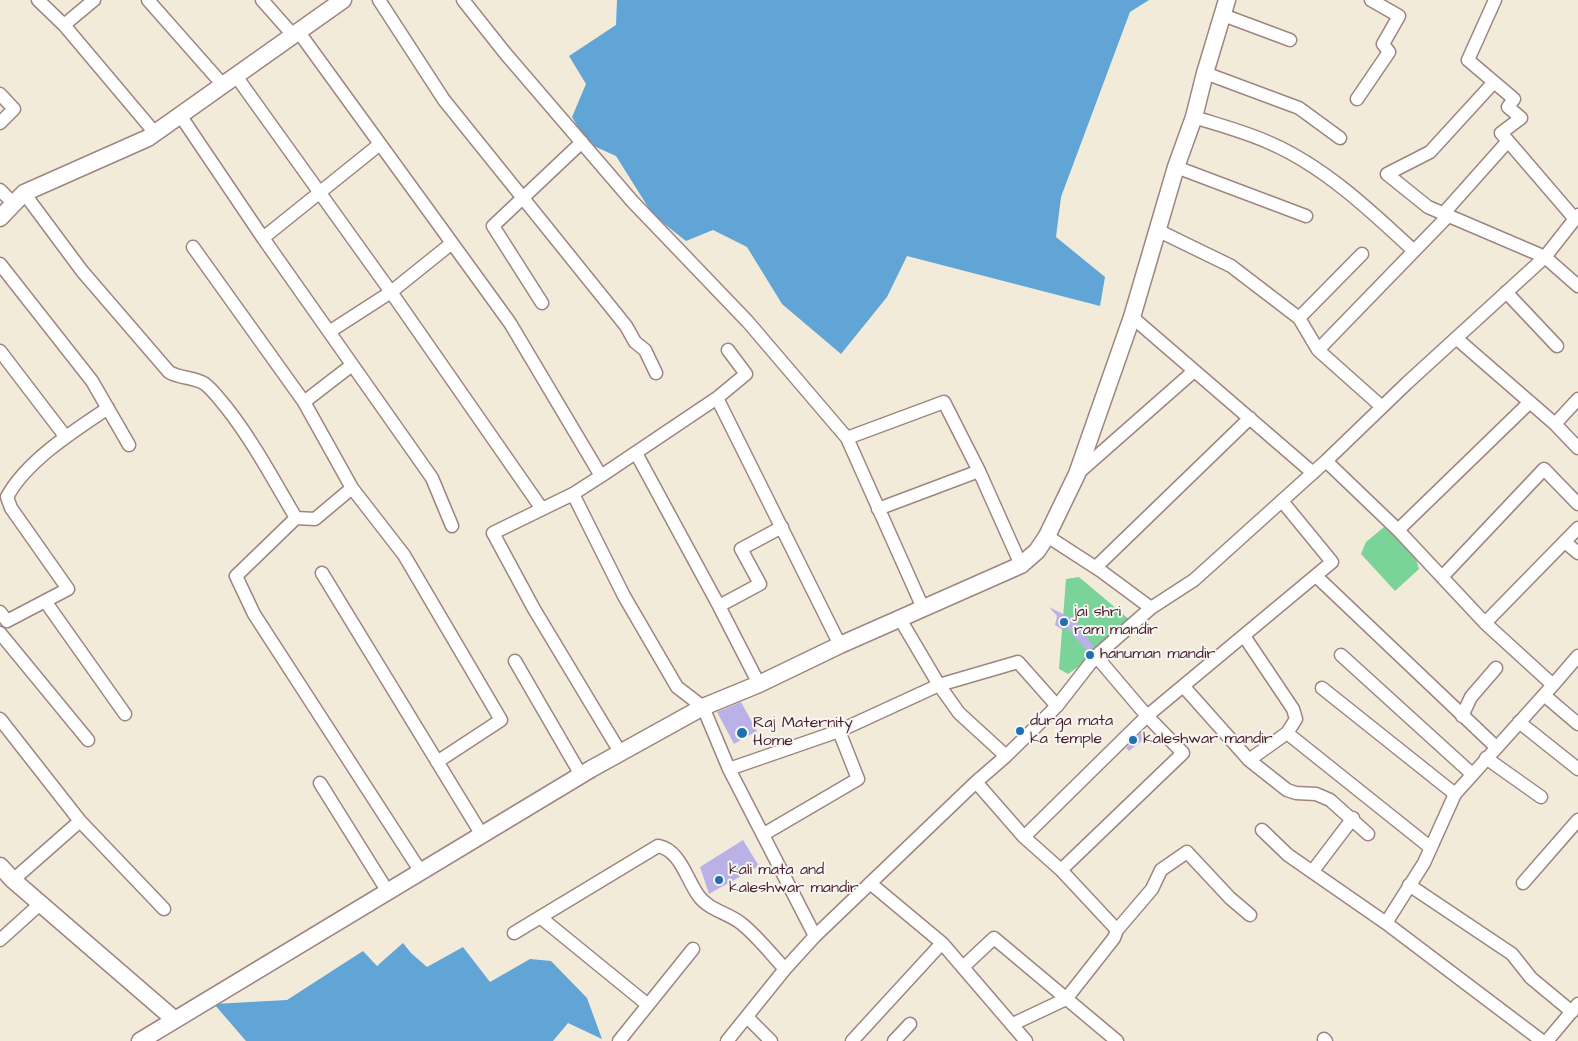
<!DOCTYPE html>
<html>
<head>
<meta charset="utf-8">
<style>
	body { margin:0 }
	canvas { display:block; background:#f3ebda }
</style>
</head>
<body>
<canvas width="1578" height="1041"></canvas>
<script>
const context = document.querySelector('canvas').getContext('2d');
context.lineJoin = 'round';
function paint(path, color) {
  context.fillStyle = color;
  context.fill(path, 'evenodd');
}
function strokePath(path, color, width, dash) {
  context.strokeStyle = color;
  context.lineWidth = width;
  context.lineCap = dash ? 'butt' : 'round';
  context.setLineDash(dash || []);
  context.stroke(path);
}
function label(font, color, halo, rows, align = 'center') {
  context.font = font + ' "Architects Daughter",sans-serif';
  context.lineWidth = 4;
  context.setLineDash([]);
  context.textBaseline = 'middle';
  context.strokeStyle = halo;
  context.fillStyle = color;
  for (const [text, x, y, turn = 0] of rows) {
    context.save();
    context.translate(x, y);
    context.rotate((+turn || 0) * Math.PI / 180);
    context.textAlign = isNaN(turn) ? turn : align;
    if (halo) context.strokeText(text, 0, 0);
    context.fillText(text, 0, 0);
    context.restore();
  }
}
paint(new Path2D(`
	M1384,527l31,29 4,13 -24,22 -34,-37 5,-12z
	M1079,577l58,49 -69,48 -9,-5 7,-90z`), '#7ad398');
paint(new Path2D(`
	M617,0h532l-19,12 -69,185 -5,40 49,40 -5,29 -193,-50 -20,41 -46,57 -59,-50 -35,-57 -34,-17 -27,11 -33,-26 -37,-59 -29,-13 -15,-26 14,-33 -17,-28 47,-31z
	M403,943l8,10 16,14 36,-20 27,35 40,-23 21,2 36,37 15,41 -34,-16 -15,18h-307l-32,-37 73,-4 76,-49 14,15z`), '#60a5d5');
paint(new Path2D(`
	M1049,607l26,13 19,27 -6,5 -22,-25 -3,3 -8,-5 2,-9z
	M741,702l16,29 -23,13 -17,-32z
	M1141,733l4,5 -16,13 -3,-3z
	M743,840l16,26 -50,28 -9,-27z`), '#bab1e7');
const minor = new Path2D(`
	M38,0l26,25 91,108
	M148,0l75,85
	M262,0l31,35
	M379,0l65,100 182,226 9,16 10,8 11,23
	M463,0l42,53 127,148 116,121 99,116 76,170
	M1223,15l67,25
	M64,25l30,-25
	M298,31l154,212 -61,49 151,217
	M1205,73l94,35 41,30
	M236,76l155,216 -62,40
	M1494,82l-64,70 -43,22 41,33 117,50 33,29
	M0,94l14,15 -14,14
	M1357,99l32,-47 -6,-8 16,-28 -28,-16
	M180,115l83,123
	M1194,117c25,8 52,15 76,26 55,24 101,68 144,108
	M1508,141l67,78
	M380,144l-117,94 169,240 20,48
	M1176,167l130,49
	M0,190l14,14
	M24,193l58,78 87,101c12,7 26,5 36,12 8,6 15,16 21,23 27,34 48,74 70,111
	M1443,214l65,-73 -7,-8 20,-15 -13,-11 6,-8 -46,-39 27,-60
	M1157,230l74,36 68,52 63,-64
	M452,243l58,80 91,153 116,-78
	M193,247l111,155 48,-37
	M0,264l92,117 37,64
	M1506,292l51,54
	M542,303l-49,-77 89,-84
	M1132,317l181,156
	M1299,318l19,32
	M1456,338l99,86
	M728,350l18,24 -29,24 123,247
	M0,351l65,85
	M1578,399l-23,25 23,24
	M304,402l48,86 52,67 97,165 -64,42
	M1382,407l-64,-57 130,-134
	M847,438l97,-36 35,69 42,94
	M636,453l83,153 40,78
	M1326,461l72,69
	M1077,474l117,-103
	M601,476l-28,18 -80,39 41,76 86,143
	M352,488l-37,31 -19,-1 -60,58 18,38 167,258
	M573,494l51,102 53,91 26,20 26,62 86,167
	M878,509l101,-38
	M1047,536l54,35 50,37 43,-28 132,-119 81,-78 138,-126 33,-42
	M1565,542l13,11
	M1096,567l154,-149
	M322,573l160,262
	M1316,576l180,171
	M1442,577l102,-108 34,35
	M45,601l80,113
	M719,606l41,-22 -19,-35 41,-22
	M0,612l7,9 61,-32 -57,-81 -4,-11c19,-36 68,-67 101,-89
	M900,619l39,66 20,28 47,43
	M1485,623l93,-95
	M0,633l88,107
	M1244,636l49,73 3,10 -9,14 -38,27 38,30 9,3 20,1 14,6 38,34
	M1341,655l131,119
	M1096,656l55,-48
	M515,661l66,114
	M1553,685l25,-29
	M1184,687l65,73
	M1322,688l133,106
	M1544,695l34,29
	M1462,716l9,-19 25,-29
	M0,719l80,102 84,88
	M1519,722l59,47
	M1287,733l144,115
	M1486,758l55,39
	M729,769l110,-38 100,-46 79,-23 39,44
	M976,782l48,55 37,33 56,60
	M320,783l68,109
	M1262,830l26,25 98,68 156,118
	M764,834l94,-55 -19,-48
	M1024,837l123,-121 185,-154 -50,-61
	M1312,872l41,-54
	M13,880l67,-59
	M870,883l72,60 84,98
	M1523,883l55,-63
	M1409,885l103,69 19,24 41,34
	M540,917l108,88
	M1386,923l38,-60 31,-69 98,-109 -68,-62 -87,-93 132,-128
	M514,933l144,-87c22,4 28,32 40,49 10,15 31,18 44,29 16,13 29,30 43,45
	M0,940l40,-36
	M963,967l31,-29 123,103
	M748,1018l23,23
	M1013,1024l53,-25 48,-61 3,-8 35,-41 9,-19 26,-18 43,46 20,17
	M1324,1039l2,2
	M619,1041l74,-92
	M727,1041l58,-72 30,-33 161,-154 30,-26 51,-50 39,-50 51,60 36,37 -122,117
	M852,1041l90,-98
	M894,1041l16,-17
	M1547,1041l31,-37`);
const tertiary = new Path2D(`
	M0,218l24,-25 124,-55 195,-138
	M0,866l13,14 162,140
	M140,1041l451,-272 112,-62 56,-23 81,-39 181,-80 16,-14 10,-15 30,-62 55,-157 44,-150 18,-50 11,-44 22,-73`);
strokePath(minor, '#9e8582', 15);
strokePath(tertiary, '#9e8582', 19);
strokePath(minor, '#fff', 12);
strokePath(tertiary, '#fff', 16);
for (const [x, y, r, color] of [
	[1064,622,5,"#1f6fb2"],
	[1090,655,5,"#1f6fb2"],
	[1020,731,5,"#1f6fb2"],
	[742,733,6,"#1f6fb2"],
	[1133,740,5,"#1f6fb2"],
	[719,880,5,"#1f6fb2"]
]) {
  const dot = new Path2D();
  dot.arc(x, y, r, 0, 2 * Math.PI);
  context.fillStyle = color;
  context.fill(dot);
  strokePath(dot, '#f6f6f2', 2);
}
label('16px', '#4a1f2b', '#f6f6f2', [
	["jai shri",1074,613],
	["ram mandir",1074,631],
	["hanuman mandir",1100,655],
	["durga mata",1030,722],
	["ka temple",1030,740],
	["Raj Maternity",753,724],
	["Home",753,742],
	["kaleshwar mandir",1143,740],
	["kali mata and",729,871],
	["kaleshwar mandir",729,889]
], 'left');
</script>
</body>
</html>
